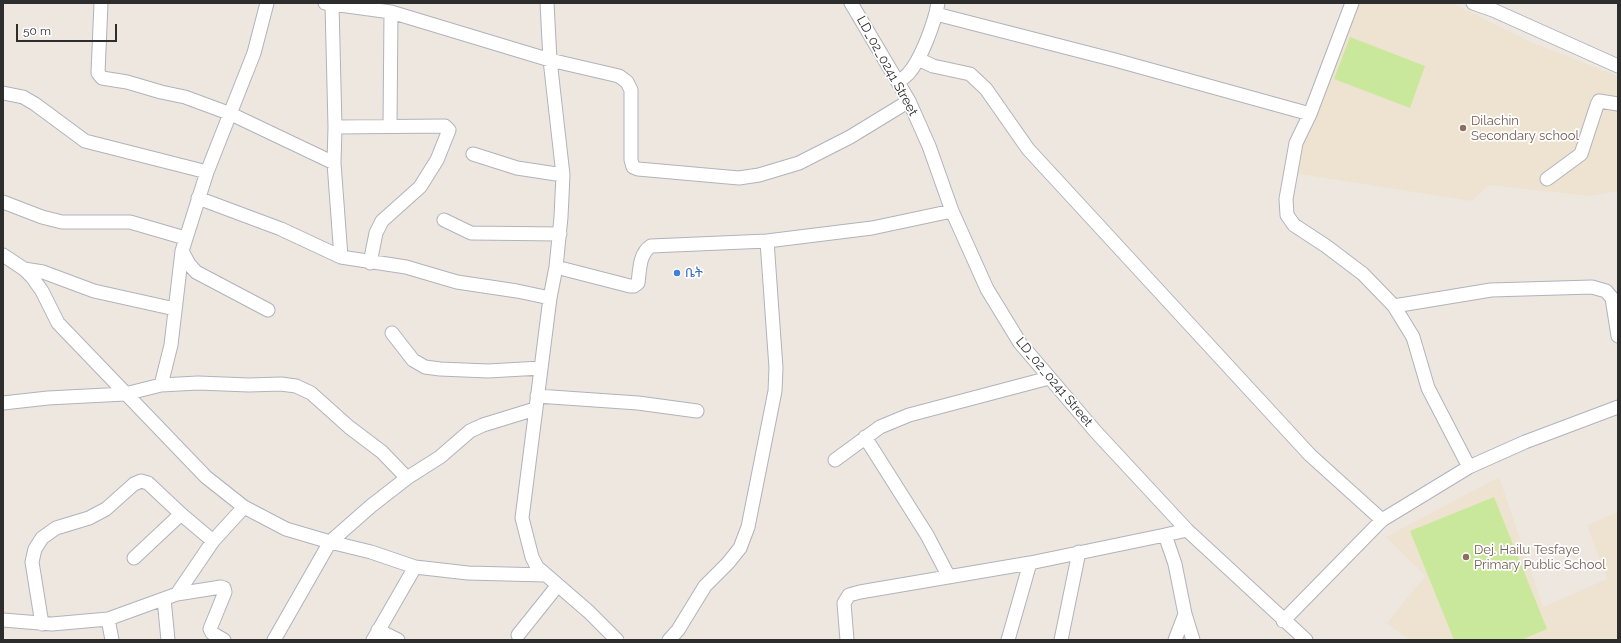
<!DOCTYPE html>
<html>
<head>
<meta charset="utf-8">
<style>
	body { margin:0 }
	#map { position:relative; width:1621px; height:643px; overflow:hidden; background:#eee7e0; font-family:Raleway,sans-serif }
	canvas { display:block }
	.frame { position:absolute; inset:0; border:4px solid #2d2d2d; pointer-events:none }
	.scale { position:absolute; left:16px; top:24px; width:101px; height:18px; box-sizing:border-box; border:2px solid #2d2d2d; border-top:0; padding-left:5px; font-size:12px; line-height:14px; white-space:nowrap; color:#2d2d2d; -webkit-text-stroke:3px #fff; paint-order:stroke }
</style>
</head>
<body>
<div id="map">
<canvas width="1621" height="643"></canvas>
<div class="frame"></div>
<div class="scale">50 m</div>
</div>
<script>
const context = document.querySelector('canvas').getContext('2d');
context.lineJoin = 'round';
function paint(path, color) {
  context.fillStyle = color;
  context.fill(path, 'evenodd');
}
function strokePath(path, color, width, dash) {
  context.strokeStyle = color;
  context.lineWidth = width;
  context.lineCap = dash ? 'butt' : 'round';
  context.setLineDash(dash || []);
  context.stroke(path);
}
function label(font, color, halo, rows, align = 'center') {
  context.font = font + ' Raleway,"Noto Sans Ethiopic",sans-serif';
  context.lineWidth = 3.5;
  context.setLineDash([]);
  context.textBaseline = 'middle';
  context.strokeStyle = halo;
  context.fillStyle = color;
  for (const [text, x, y, turn = 0] of rows) {
    context.save();
    context.translate(x, y);
    context.rotate((+turn || 0) * Math.PI / 180);
    context.textAlign = isNaN(turn) ? turn : align;
    if (halo) context.strokeText(text, 0, 0);
    context.fillText(text, 0, 0);
    context.restore();
  }
}
paint(new Path2D(`
	M1355,3h97l81,40 85,33v115l-28,5 -101,-11 -17,16 -179,-28 31,-89z
	M1499,477l44,130 64,-28 -20,-54 31,-13v128h-209l-22,-17 38,-47 -39,-39z`), '#eee3d0');
paint(new Path2D(`
	M1350,37l75,29 -15,42 -76,-29z
	M1494,497l53,132 -26,11h-67l-44,-109z`), '#cae89b');
const minor = new Path2D(`
	M101,3l-3,70 4,5 25,4 34,10 24,5 46,17 103,49
	M325,3l66,9 159,48 69,16 8,6 4,8v70l2,7 5,2 101,9 20,-3 40,-12 51,-26 59,-36
	M547,3l3,57 13,115 -2,42 -5,50 -6,31 -28,220 10,39 5,10 52,45 28,28
	M851,3l58,98 20,45 23,65 35,78 33,54 76,89 91,98 119,110
	M1352,3l-42,111 -14,29 -10,56 1,16 7,10 32,21 37,28 31,32 19,31 15,51 41,79
	M1473,3l20,7 125,56
	M332,4l3,123 -1,36 7,94
	M936,14l179,46 195,54
	M918,59l15,7 37,8 16,15 42,60 282,306 72,65
	M898,82c4,-3 7,-5 10,-8 13,-14 27,-52 30,-71
	M3,93l20,4 12,7 50,37 122,31
	M390,126l1,-114
	M335,127l110,-1 4,4 -12,30 -17,27 -38,34 -6,12 -6,30
	M473,154l44,14 46,7
	M1547,179l34,-25 16,-49 2,-4 19,3
	M198,198l83,31 60,28 65,10 51,15 60,9 33,7
	M3,202l39,15 20,5h68l55,16
	M444,220l27,13 89,1
	M182,251l7,13 7,8 72,38
	M3,255l21,14 19,3 51,19 81,18
	M556,267l74,19h4l4,-3c2,-14 1,-29 13,-37l116,-5
	M1394,306l97,-16 101,-3 14,4 6,7 6,38
	M392,333l21,27 12,7 15,2 48,2 53,-3
	M161,385l37,-2 51,2 32,-1 15,2 15,7 38,34 33,25 25,26
	M537,396l101,7 59,8
	M3,403l45,-5 77,-4 36,-9 10,-40 11,-94 25,-79 47,-119 13,-50
	M865,437l62,98 22,42
	M835,460l45,-33 29,-12 140,-37
	M244,507l42,22 44,13 41,10 44,15 -42,73
	M1187,530l-22,5 10,29 10,50 8,26
	M134,558l47,-44
	M415,567l53,6 77,2
	M177,594l44,-7 3,1 1,4 -15,37 2,4 12,7
	M164,599l4,41
	M108,619l4,21
	M3,620l49,4 56,-5 69,-25 36,-53 31,-34 -38,-30 -148,-154 -16,-32 -10,-14 -8,-8
	M1283,621l99,-101 87,-53 56,-25 93,-35
	M42,624l-10,-62 3,-13 7,-11 14,-10 33,-10 17,-9 28,-25 7,-3 7,2 33,31 32,27
	M378,630l20,10
	M518,635l40,-50
	M274,640l56,-98 41,-36 36,-28 33,-21 30,-26 13,-6 52,-16
	M669,640l9,-10 27,-44 23,-23 12,-15 8,-21 27,-136 1,-23 -9,-127 105,-13 80,-17
	M847,640l-3,-37 5,-8 11,-3 170,-29 135,-28
	M1008,640l22,-77
	M1061,640l18,-88
	M1175,640l10,-26`);
strokePath(minor, '#b0b3bc', 15);
strokePath(minor, '#fff', 13);
for (const [x, y, r, color] of [
	[1463,128,4,"#8d6e63"],
	[677,273,4,"#3f7fe0"],
	[1466,557,4,"#8d6e63"]
]) {
  const dot = new Path2D();
  dot.arc(x, y, r, 0, 2 * Math.PI);
  context.fillStyle = color;
  context.fill(dot);
  strokePath(dot, '#fff', 1.5);
}
label('13px', '#2d2d2d', '#fff', [
	["LD_02_0241 Street",887,66,61],
	["LD_02_0241 Street",1054,382,50]
]);
label('13px', '#785e54', '#fff', [
	["Dilachin",1471,121],
	["Secondary school",1471,136],
	["Dej. Hailu Tesfaye",1474,550],
	["Primary Public School",1474,565]
], 'left');
label('13px', '#366cbe', '#fff', [
	["ቤት",685,273]
], 'left');
</script>
</body>
</html>
